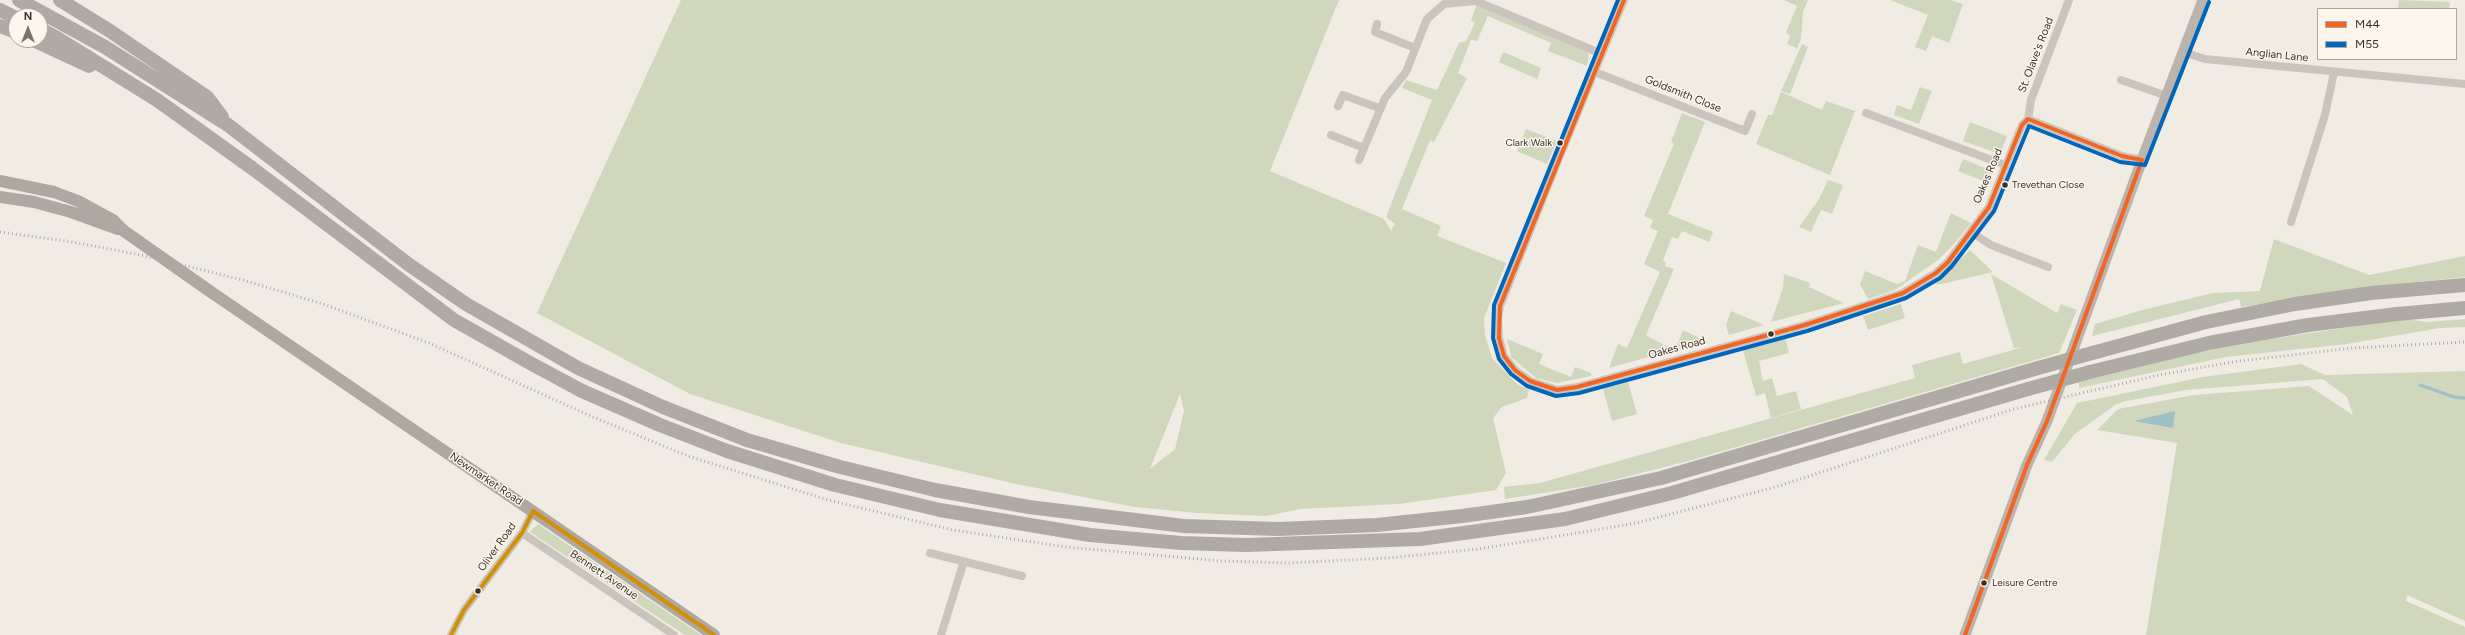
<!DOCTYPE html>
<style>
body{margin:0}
#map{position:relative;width:2465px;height:635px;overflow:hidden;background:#f0ece4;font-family:Figtree,sans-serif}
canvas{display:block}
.legend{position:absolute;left:2317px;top:8px;width:140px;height:52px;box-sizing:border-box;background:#fcf6ec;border:1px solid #afa79e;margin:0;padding:5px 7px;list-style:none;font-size:12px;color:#3c3129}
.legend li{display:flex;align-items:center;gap:8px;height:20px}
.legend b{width:20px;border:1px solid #afa79e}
.north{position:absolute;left:8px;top:8px;width:40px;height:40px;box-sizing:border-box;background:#fcf6ec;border:1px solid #afa79e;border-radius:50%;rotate:0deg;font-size:11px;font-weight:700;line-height:16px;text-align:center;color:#3c3129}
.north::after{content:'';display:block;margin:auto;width:14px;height:18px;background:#7b726a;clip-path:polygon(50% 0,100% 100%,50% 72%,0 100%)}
</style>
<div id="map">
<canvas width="2465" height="635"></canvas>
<ul class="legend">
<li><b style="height:5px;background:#f26522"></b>M44</li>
<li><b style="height:5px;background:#0065bd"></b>M55</li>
</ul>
<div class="north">N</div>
</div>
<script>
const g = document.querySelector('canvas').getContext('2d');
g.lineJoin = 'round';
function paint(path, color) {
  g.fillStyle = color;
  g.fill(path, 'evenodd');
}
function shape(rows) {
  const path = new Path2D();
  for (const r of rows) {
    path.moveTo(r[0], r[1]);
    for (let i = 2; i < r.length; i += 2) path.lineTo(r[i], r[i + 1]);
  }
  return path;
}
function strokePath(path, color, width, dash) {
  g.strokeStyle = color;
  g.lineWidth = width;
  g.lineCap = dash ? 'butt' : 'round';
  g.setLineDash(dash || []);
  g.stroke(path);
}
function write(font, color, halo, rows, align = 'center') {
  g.font = font + ' Figtree,sans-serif';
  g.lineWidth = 3;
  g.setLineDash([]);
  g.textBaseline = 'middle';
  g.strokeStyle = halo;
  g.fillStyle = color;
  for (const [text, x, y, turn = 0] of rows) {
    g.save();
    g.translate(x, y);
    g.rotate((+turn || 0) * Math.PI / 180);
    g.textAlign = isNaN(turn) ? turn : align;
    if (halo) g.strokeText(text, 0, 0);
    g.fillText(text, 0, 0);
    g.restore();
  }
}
paint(shape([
 [681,0,1339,0,1270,171,1384,219,1391,231,1395,224,1386,217,1432,100,1402,88,1406,80,1437,90,1459,43,1466,41,1475,23,1471,20,1477,4,1584,48,1589,54,1587,66,1548,51,1551,43,1488,16,1477,41,1471,40,1458,73,1467,78,1434,142,1430,140,1402,209,1441,226,1437,236,1506,263,1484,318,1485,335,1492,358,1517,384,1529,390,1527,398,1502,407,1493,418,1506,473,1496,490,1399,504,1300,509,1266,516,1197,513,1135,507,1016,484,841,443,690,394,537,313],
 [1180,394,1184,411,1175,449,1150,469],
 [1784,0,1808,0,1803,12,1801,39,1797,48,1787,44,1790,36,1786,32,1797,6],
 [1890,0,1951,0,1963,4,1949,43,1932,36,1926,51,1915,47,1928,15],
 [2399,0,2450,2,2449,9,2398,9],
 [1802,44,1808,47,1790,94,1781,91],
 [1503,52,1541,68,1537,79,1499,62],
 [1920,87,1932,91,1919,124,1894,115,1897,105,1911,110],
 [1781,92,1822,110,1826,101,1855,111,1830,175,1756,144,1768,115,1772,115],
 [1682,113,1705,122,1668,214,1713,232,1709,242,1682,231,1678,239,1672,237,1663,260,1666,263,1665,266,1674,269,1646,335,1673,350,1609,368,1618,344,1627,348,1660,272,1644,264,1658,231,1650,228,1653,220,1644,216,1674,144,1671,142],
 [1970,122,2007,136,2000,154,1963,141],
 [1526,129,1557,141,1547,164,1517,151],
 [1963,159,1993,171,1988,183,1958,171],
 [1828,180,1843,185,1832,214,1821,210,1811,232,1799,227,1819,199],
 [1951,213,1971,223,1953,245,1938,260,1895,290,1868,299,1860,284,1865,271,1897,284,1905,281,1918,245,1936,252],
 [2274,239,2369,275,2465,256,2465,277,2370,287,2241,307,2239,299,2092,336,2095,324,2146,309,2213,293,2260,291],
 [1970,250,1993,272,1937,285,1936,283],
 [1784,274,1810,283,1809,287,1844,303,1771,322,1783,288],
 [1991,274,2057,313,2061,304,2077,310,2059,353,1692,460,1594,485,1505,499,1504,487,1540,483,1915,378,1912,365,1960,352,1963,364,2023,347,2014,348],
 [1901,304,1905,318,1868,330,1863,316],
 [1731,311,1764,325,1729,335,1726,325],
 [2403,319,2428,322,2465,319,2465,327,2440,328,2347,344,2226,357,2079,388,2079,382,2196,353,2271,339],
 [1683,330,1708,342,1675,350],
 [1785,337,1789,353,1759,361,1763,381,1772,378,1777,396,1796,391,1801,409,1771,418,1765,393,1756,396,1743,350],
 [1507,339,1543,354,1539,364,1571,377,1575,367,1591,373,1591,376,1557,383,1536,378,1511,357],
 [2301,364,2325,375,2465,371,2465,621,2407,595,2406,601,2465,627,2465,635,2146,635,2177,443,2097,430,2118,409,2194,395,2309,386,2353,415,2347,397,2323,379,2186,390,2126,401,2115,405,2075,434,2052,462,2044,460,2077,403,2203,377],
 [1628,382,1637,414,1612,421,1603,389],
 [538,524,701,635,685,635,530,532]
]), '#d0d7bd');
paint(shape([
 [2175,411,2173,428,2134,421]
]), '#9dc1c4');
strokePath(shape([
 [2420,385,2454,397,2465,398]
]), '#9dc1c4', 3);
strokePath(shape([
 [1624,0,1559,158,1500,306,1498,319,1499,338,1504,356,1515,370,1530,381,1557,390,1577,387,1805,325,1903,293,1936,273,1948,262,1989,207,2022,125,2028,119,2122,156,2142,160],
 [1377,24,1375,32,1415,48],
 [2183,52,2205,59,2465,84],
 [1595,72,1745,131,1752,114],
 [2121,80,2167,96],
 [1338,106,1343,95,1379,108],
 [1866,113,2005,165],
 [2028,119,2031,100,2069,0],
 [1331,135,1364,148],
 [1359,160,1385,98,1406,72,1427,19,1444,4,1476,1,1602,54],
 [2291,222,2325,115,2334,72],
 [1971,232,1991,245,2048,267],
 [522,533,674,635],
 [930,553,1022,576],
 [451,635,464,610,522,533,533,511],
 [941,635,964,561]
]), '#cac4bc', 8);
strokePath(shape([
 [1965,635,2027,465,2047,421,2142,160,2203,0]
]), '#bab4ad', 11);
strokePath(shape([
 [0,181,54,192,78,201,113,220,124,231],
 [0,197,34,202,71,212,118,229],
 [211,292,714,635]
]), '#afa8a1', 12);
strokePath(shape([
 [19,0,105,47,228,125,408,264,466,304,578,368,663,407,747,440,840,467,935,490,1029,507,1184,526,1278,529,1377,525,1462,516,1527,507,1661,478,2038,368],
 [60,0,110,31,207,97,222,117],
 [0,10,16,18],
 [0,26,16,32],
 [40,29,57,38,157,100,252,168,454,320,530,363,582,391,660,425,727,451,835,485,940,510,1090,535,1181,543,1246,545,1420,539,1565,519,1672,493,2028,389],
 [33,40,89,66],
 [2096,352,2206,322,2295,304,2371,293,2465,285],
 [2090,372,2209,343,2308,325,2397,314,2465,308]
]), '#afaaa3', 14);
strokePath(shape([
 [0,232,73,242,141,255,243,280,323,304,429,343,593,417,688,456,828,500,953,530,1066,547,1221,561,1288,563,1388,558,1478,549,1559,536,1636,523,1779,486,2014,409,2159,375,2239,361,2353,348,2465,342]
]), '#b1aca7', 3, [1, 3]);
strokePath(shape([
 [124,231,211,292]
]), '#afa8a1', 12);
strokePath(shape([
 [2038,368,2096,352],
 [2028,389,2090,372]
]), '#afaaa3', 14);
strokePath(shape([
 [1624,0,1500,306,1499,338,1504,356,1515,370,1530,381,1557,390,1577,387,1805,325,1903,293,1936,273,1948,262,1989,207,2022,125,2028,119,2122,156,2142,160,2047,421,2027,465,1965,635]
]), '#f26522', 4);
strokePath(shape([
 [1618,0,1494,305,1493,338,1499,359,1511,374,1527,386,1556,396,1579,393,1807,331,1906,298,1940,278,1952,266,1994,211,2029,126,2120,162,2145,165,2209,2]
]), '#0065bd', 4);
strokePath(shape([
 [451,635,464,610,522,533,533,511,714,635]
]), '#d28f08', 4);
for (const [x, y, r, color] of [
 [1560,143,3.5,"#3c3129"],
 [2005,185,3.5,"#3c3129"],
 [1771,334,3.5,"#3c3129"],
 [1984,583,3.5,"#3c3129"],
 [478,591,3.5,"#3c3129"]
]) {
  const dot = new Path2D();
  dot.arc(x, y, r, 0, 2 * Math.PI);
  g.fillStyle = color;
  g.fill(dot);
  strokePath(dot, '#fcf6ec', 1.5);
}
write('10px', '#3c3129', '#fcf6ec', [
 ["Clark Walk",1552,143,"right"],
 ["Trevethan Close",2012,185],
 ["Leisure Centre",1992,583]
], 'left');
write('11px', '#3c3129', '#fcf6ec', [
 ["St. Olave's Road",2036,55,-69],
 ["Anglian Lane",2277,55,6],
 ["Goldsmith Close",1683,94,22],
 ["Oakes Road",1988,176,-67],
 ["Oakes Road",1677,348,-15],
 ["Newmarket Road",486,479,34],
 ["Oliver Road",497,547,-54],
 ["Bennett Avenue",604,575,34]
]);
</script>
